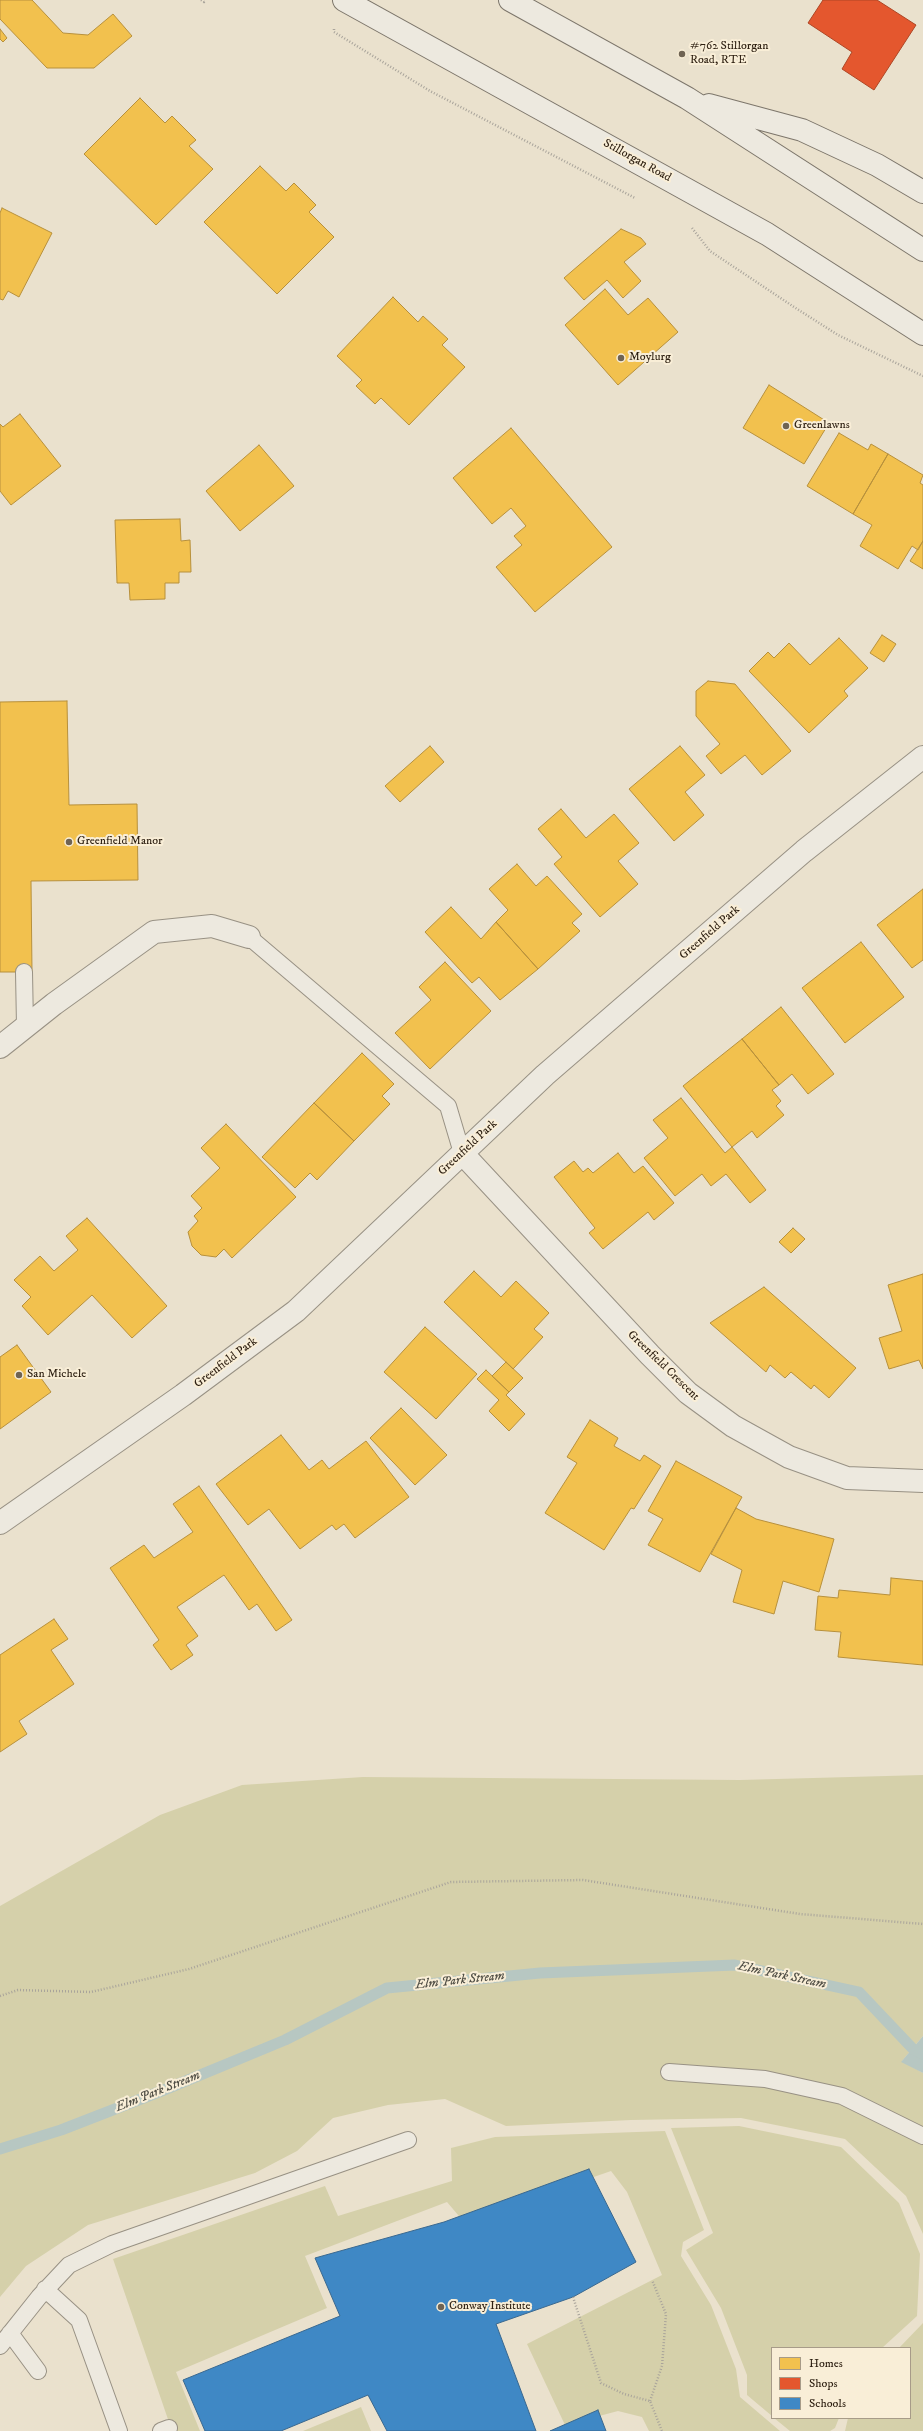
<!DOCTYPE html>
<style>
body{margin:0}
#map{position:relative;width:923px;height:2431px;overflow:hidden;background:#eae1cd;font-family:"IM FELL DW Pica",serif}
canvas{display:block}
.legend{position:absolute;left:771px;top:2347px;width:140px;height:72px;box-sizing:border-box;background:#f9eed7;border:1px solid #a79b88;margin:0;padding:5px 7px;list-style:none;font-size:12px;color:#2d1f11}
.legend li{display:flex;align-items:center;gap:8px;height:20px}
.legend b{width:20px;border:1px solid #a79b88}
</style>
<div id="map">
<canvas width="923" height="2431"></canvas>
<ul class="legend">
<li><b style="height:11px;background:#f2c14e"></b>Homes</li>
<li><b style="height:11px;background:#e4572e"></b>Shops</li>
<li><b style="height:11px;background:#3f88c5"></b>Schools</li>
</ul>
</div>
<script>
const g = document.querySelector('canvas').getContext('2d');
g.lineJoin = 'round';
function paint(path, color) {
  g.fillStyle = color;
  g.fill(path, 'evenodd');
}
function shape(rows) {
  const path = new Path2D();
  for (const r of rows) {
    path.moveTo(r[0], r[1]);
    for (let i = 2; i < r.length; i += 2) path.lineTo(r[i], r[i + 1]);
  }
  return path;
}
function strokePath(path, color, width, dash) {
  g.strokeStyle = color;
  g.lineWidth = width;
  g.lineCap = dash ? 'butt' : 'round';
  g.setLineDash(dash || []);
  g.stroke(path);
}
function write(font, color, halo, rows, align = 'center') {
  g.font = font + ' "IM FELL DW Pica",serif';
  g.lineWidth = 4;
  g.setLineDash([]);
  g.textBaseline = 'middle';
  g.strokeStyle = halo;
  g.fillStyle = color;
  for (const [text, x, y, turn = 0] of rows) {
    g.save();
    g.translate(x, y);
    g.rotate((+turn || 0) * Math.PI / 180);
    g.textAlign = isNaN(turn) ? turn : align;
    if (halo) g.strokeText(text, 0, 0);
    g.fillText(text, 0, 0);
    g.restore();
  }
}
paint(shape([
 [923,1775,923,2036,902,2061,923,2073,923,2234,906,2196,845,2139,741,2118,631,2120,506,2126,445,2099,388,2105,333,2118,297,2151,255,2173,88,2225,26,2266,0,2297,0,1906,160,1815,242,1785,363,1777,740,1780],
 [739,2126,841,2147,899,2203,920,2254,917,2316,882,2348,772,2348,772,2416,747,2395,747,2375,721,2308,686,2250,713,2233,671,2128],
 [665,2131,704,2230,683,2242,681,2256,711,2305,736,2369,740,2397,780,2431,649,2431,642,2417,618,2411,565,2425,527,2344,662,2275,627,2192,611,2171,464,2222,447,2202,305,2256,327,2308,176,2372,200,2431,172,2431,113,2259,325,2186,338,2216,452,2181,451,2148,495,2137],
 [923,2323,923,2431,845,2431,848,2418,910,2418,910,2348,899,2348],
 [361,2407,371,2431,303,2431],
 [774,2418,839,2418,835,2428,830,2431,790,2431]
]), '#d5d0aa');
paint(shape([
 [923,2036,923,2073,901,2062]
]), '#b7c7c2');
const homes = shape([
 [0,0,32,0,63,33,88,35,113,14,132,36,94,68,47,68,0,19,0,0],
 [0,29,7,38,3,42,0,39,0,29],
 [140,98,165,123,172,116,196,140,189,146,213,169,156,225,84,154,140,98],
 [260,166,286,191,294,183,316,205,309,212,334,237,277,294,204,222,260,166],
 [2,208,52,233,19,297,8,291,3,300,0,299,0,213,2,208],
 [621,229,641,238,646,244,624,262,641,281,623,298,607,280,584,300,564,278,621,229],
 [605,289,628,315,648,298,678,332,618,385,565,325,605,289],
 [393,297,418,322,423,316,448,339,442,345,465,367,409,425,381,398,375,404,356,386,362,380,337,356,393,297],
 [769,385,829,423,804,464,743,428,769,385],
 [20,414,61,466,11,505,0,491,0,424,3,427,20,414],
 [511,428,612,547,535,612,496,567,522,545,514,536,526,526,511,508,492,524,453,478,511,428],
 [839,433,868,450,871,444,888,454,853,514,807,486,839,433],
 [259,445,294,486,240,531,206,491,259,445],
 [888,454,923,475,920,483,923,485,923,541,918,550,912,546,898,569,860,546,872,525,853,514,888,454],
 [180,519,181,541,190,540,191,572,179,572,179,583,165,583,165,599,130,600,129,583,117,583,115,520,180,519],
 [923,541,923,569,910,561,923,541],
 [882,635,896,644,884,662,870,653,882,635],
 [839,638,868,668,844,691,848,696,809,733,749,671,768,652,774,658,789,643,810,665,839,638],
 [708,681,735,684,791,751,762,775,745,755,721,774,706,756,720,744,696,716,696,691,708,681],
 [67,701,69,805,137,804,138,880,31,881,32,972,0,972,0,702,67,701],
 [430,746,444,762,400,802,385,786,430,746],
 [680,746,705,775,685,792,704,815,674,841,629,789,680,746],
 [561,809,586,838,614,814,639,843,618,861,638,884,600,917,554,864,562,857,538,829,561,809],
 [517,864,536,886,547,876,582,914,572,923,580,931,538,969,496,922,508,910,489,889,517,864],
 [923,889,923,960,912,968,877,925,923,889],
 [451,907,481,939,496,922,538,969,500,1000,479,977,472,983,425,932,451,907],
 [861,942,904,997,845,1043,802,988,861,942],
 [445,962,491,1011,430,1069,395,1033,431,1000,419,987,445,962],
 [781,1007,834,1074,808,1094,792,1074,779,1085,742,1039,781,1007],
 [742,1039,779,1085,772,1090,781,1101,776,1106,784,1115,757,1138,752,1131,732,1147,683,1086,742,1039],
 [362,1053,394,1084,382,1096,390,1104,354,1141,314,1103,362,1053],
 [681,1098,725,1153,732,1147,766,1190,750,1203,726,1174,711,1186,702,1174,675,1196,644,1158,668,1138,653,1120,681,1098],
 [314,1103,354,1141,317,1180,310,1173,295,1188,262,1157,314,1103],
 [226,1124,296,1197,232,1258,224,1249,216,1257,201,1255,192,1246,188,1232,198,1221,194,1216,202,1208,191,1196,220,1168,201,1148,226,1124],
 [618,1153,634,1173,643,1166,674,1203,654,1220,648,1212,603,1249,589,1233,595,1228,554,1177,574,1161,583,1172,588,1168,593,1173,618,1153],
 [87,1218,167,1306,132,1338,92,1295,48,1335,22,1306,31,1297,14,1280,40,1256,54,1271,78,1250,66,1236,87,1218],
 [793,1228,805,1239,791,1253,779,1242,793,1228],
 [474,1271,501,1297,516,1281,549,1313,534,1329,543,1337,513,1369,444,1302,474,1271],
 [923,1274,923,1369,919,1360,889,1369,879,1338,902,1331,888,1285,923,1274],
 [764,1287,856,1368,829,1398,814,1385,811,1389,791,1372,785,1378,770,1365,766,1372,710,1323,764,1287],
 [425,1327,477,1374,436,1419,384,1372,425,1327],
 [17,1345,51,1392,0,1429,0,1357,17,1345],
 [506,1362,523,1378,509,1392,492,1376,506,1362],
 [486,1370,509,1392,506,1395,525,1414,509,1431,489,1411,499,1400,477,1379,486,1370],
 [401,1408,447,1455,415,1485,370,1438,401,1408],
 [590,1420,618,1438,614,1446,640,1461,644,1455,661,1466,634,1509,631,1508,604,1550,545,1513,577,1463,567,1457,590,1420],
 [281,1435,309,1470,322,1460,329,1469,366,1441,409,1497,355,1538,344,1524,336,1530,332,1525,300,1549,269,1509,248,1525,216,1484,281,1435],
 [676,1461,742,1497,700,1572,648,1545,663,1519,648,1511,676,1461],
 [199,1486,292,1620,276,1631,257,1604,249,1610,224,1575,177,1607,198,1636,186,1645,193,1655,171,1670,153,1645,159,1640,110,1568,144,1545,154,1558,193,1532,173,1504,199,1486],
 [736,1508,756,1519,834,1539,819,1592,783,1581,774,1614,733,1602,742,1570,711,1554,736,1508],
 [891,1578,923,1581,923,1665,838,1657,841,1632,815,1630,818,1596,838,1598,839,1590,890,1595,891,1578],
 [54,1619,68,1639,51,1650,74,1684,19,1721,27,1734,0,1752,0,1655,54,1619]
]);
paint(homes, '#f2c14e');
strokePath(homes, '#b7903c', 1);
const shops = shape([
 [823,0,877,0,916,25,874,90,842,69,852,52,808,23,823,0]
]);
paint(shops, '#e4572e');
strokePath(shops, '#ad4625', 1);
const schools = shape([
 [589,2169,636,2262,573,2297,496,2324,536,2431,387,2431,368,2395,281,2431,205,2431,183,2380,340,2316,315,2258,444,2222,589,2169],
 [598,2410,606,2431,550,2431,598,2410]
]);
paint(schools, '#3f88c5');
strokePath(schools, '#3a688f', 1);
strokePath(shape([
 [0,2149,61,2130,164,2090,285,2040,387,1988,540,1973,735,1965,859,1992,914,2050,923,2054]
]), '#b7c7c2', 11);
const lane = shape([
 [249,937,448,1106,462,1153],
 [24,972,25,1026],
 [669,2072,765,2079,842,2096,923,2136],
 [45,2289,79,2320,119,2431],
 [10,2333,38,2371],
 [0,2346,39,2297,69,2265,112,2244,408,2140],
 [161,2431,169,2428]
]);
const street = shape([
 [0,1047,54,1004,154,932,212,926,249,937],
 [462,1153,650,1355,688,1393,733,1426,789,1457,847,1478,923,1481],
 [0,1523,183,1395,296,1311,545,1075,804,851,923,757]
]);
const secondary = shape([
 [344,0,767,234,923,334],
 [510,0,687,98,923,250],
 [709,105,802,130,877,165,923,192]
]);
strokePath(lane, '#989184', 18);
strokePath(street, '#989184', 24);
strokePath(secondary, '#7d766b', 24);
strokePath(shape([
 [201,0,204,2,205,0],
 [334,29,334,32,430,91,635,198],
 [692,228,710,251,794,307,838,335,923,376],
 [0,1996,18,1990,91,1992,189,1969,451,1882,583,1880,800,1914,923,1924],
 [573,2297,601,2383,624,2394,650,2401,662,2431],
 [650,2401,662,2366,666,2314,652,2280]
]), '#a9a49b', 2.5, [1, 2]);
strokePath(lane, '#ede9df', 16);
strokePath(street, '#ede9df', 22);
strokePath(secondary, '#ede9df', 22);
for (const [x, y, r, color] of [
 [682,54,4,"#6f6353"],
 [621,358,4,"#6f6353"],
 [786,426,4,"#6f6353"],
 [69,842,4,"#6f6353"],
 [19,1375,4,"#6f6353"],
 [441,2307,4,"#6f6353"]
]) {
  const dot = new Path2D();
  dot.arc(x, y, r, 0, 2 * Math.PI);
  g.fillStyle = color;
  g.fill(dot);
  strokePath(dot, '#f9eed7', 1.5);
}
write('12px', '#2d1f11', '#f9eed7', [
 ["#762 Stillorgan",690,47],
 ["Road, RTE",690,61],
 ["Moylurg",629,358],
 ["Greenlawns",794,426],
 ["Greenfield Manor",77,842],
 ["San Michele",27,1375],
 ["Conway Institute",449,2307]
], 'left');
write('12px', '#2d1f11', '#f9eed7', [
 ["Stillorgan Road",637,161,29],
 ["Greenfield Park",710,933,-41],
 ["Greenfield Park",468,1148,-43],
 ["Greenfield Park",226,1363,-37],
 ["Greenfield Crescent",663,1366,44]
]);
write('italic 13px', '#504e45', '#f9eed7', [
 ["Elm Park Stream",782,1976,12],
 ["Elm Park Stream",460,1981,-6],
 ["Elm Park Stream",158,2092,-22]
]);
</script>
